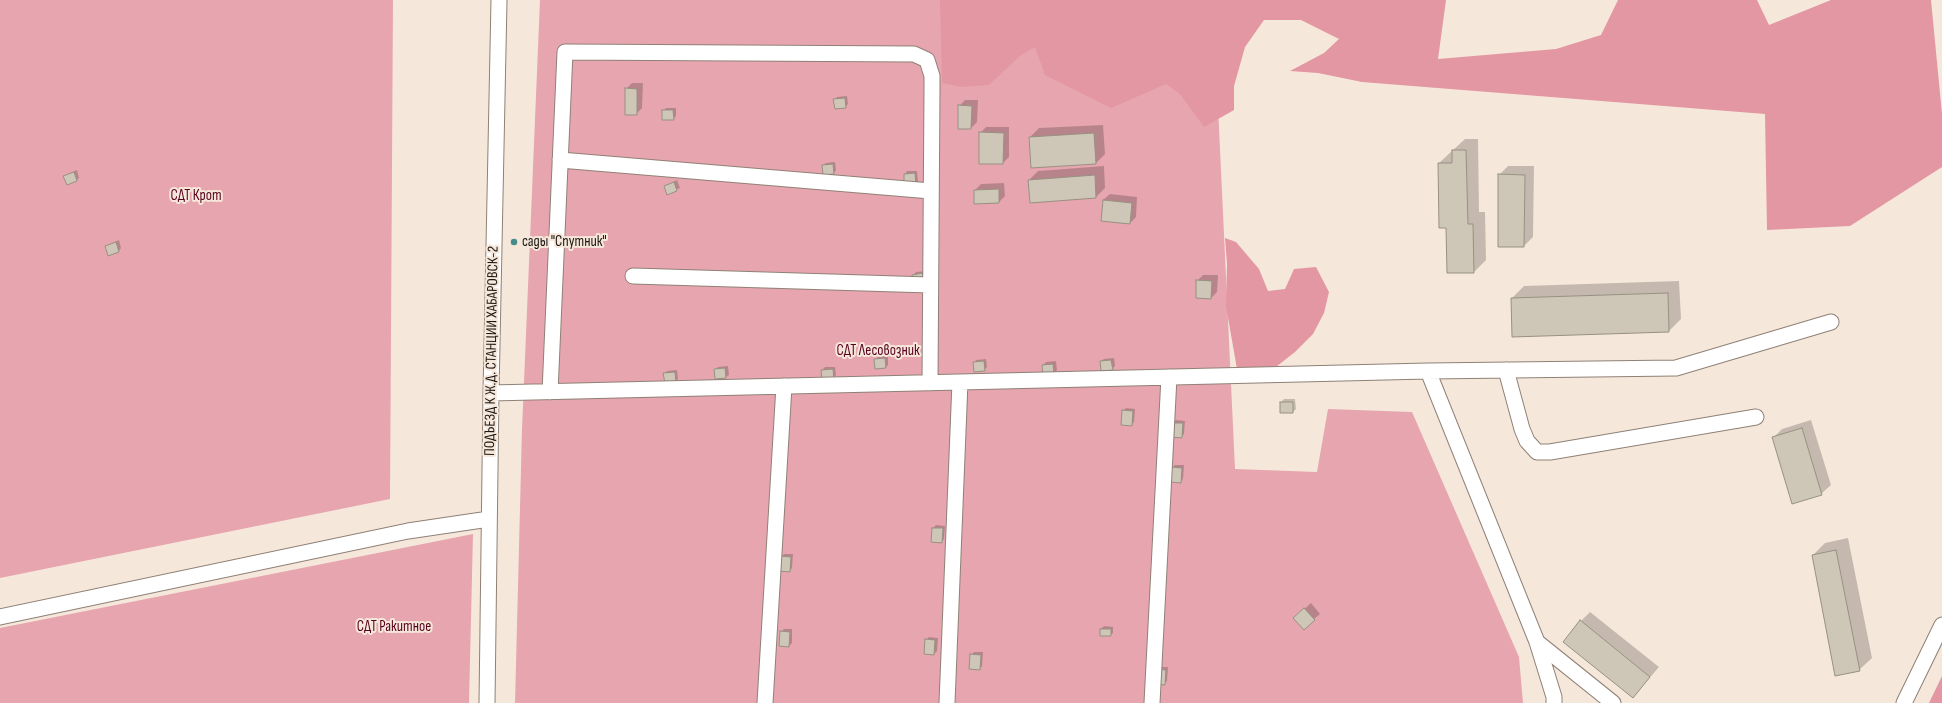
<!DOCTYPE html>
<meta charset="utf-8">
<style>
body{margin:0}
canvas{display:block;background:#f6e7db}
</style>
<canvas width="1942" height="703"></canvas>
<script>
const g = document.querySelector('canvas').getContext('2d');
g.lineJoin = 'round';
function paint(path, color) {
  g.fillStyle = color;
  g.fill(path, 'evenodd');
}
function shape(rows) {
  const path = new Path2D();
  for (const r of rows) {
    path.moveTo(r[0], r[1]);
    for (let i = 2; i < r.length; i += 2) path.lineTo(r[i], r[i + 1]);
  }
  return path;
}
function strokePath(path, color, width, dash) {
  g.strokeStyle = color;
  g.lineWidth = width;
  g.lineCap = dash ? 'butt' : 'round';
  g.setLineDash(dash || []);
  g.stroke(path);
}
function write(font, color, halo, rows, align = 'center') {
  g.font = font + ' "Sofia Sans Condensed",sans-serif';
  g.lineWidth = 4;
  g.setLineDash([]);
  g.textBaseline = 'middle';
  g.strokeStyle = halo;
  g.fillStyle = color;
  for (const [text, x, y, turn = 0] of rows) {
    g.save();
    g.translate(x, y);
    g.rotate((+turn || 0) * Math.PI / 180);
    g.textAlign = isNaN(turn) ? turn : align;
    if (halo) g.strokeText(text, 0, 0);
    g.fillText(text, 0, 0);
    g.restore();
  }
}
paint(shape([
 [0,0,393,0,390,499,0,578],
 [540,0,1213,0,1235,469,1317,472,1328,409,1412,412,1519,657,1523,703,515,703,522,429],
 [473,534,469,703,0,703,0,628]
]), '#e7a6af');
paint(shape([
 [940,0,1446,0,1438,59,1556,49,1601,35,1618,0,1757,0,1769,25,1831,0,1931,0,1942,114,1942,167,1850,226,1767,230,1765,114,1362,82,1318,73,1290,71,1324,53,1339,39,1301,20,1264,20,1245,47,1234,86,1234,110,1204,127,1180,94,1166,84,1111,108,1045,75,1035,47,1021,55,989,85,961,87,942,83],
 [1225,238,1236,242,1259,269,1268,291,1285,289,1294,269,1316,267,1329,292,1324,313,1313,334,1295,352,1272,370,1237,369,1226,306,1227,264],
 [1942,676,1942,703,1929,703]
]), '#e397a2');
paint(shape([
 [632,83,643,83,642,108,636,114,626,89],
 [847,96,848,104,845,107,835,99,837,97],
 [965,100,978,100,977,122,971,128,959,106],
 [666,108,676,108,676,116,673,119,663,111],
 [1103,125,1105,154,1096,163,1030,137,1039,128],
 [986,127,1009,127,1009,157,1003,163,980,133],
 [1465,139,1478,139,1479,212,1485,212,1486,260,1474,272,1447,227,1439,163],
 [835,162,836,170,834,173,823,165,826,163],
 [1104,166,1105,188,1096,197,1031,202,1029,180,1038,171],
 [1508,166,1534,166,1533,237,1524,246,1499,175],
 [77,170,79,178,77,180,64,176],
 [907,171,917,171,918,182,915,184,905,174],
 [677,180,680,188,667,194,665,186],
 [1004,183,1005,196,999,202,975,190,981,184],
 [1110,194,1137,197,1136,217,1130,223,1103,200],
 [119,240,121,248,119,251,106,246],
 [926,271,927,280,913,275,916,272],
 [1203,275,1218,275,1217,292,1211,298,1197,281],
 [1679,281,1681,319,1669,331,1513,336,1512,298,1524,286],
 [888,356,888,365,886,367,875,360,878,357],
 [1114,358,1115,366,1112,369,1101,361,1104,359],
 [986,359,987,367,984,370,974,363,976,360],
 [1056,361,1057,370,1054,373,1043,365,1046,362],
 [728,366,729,375,726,377,716,378,715,370,718,367],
 [825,367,835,367,836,375,833,378,822,370],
 [677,370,678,379,675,381,664,374,667,371],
 [1284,399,1295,399,1296,409,1293,412,1281,412,1281,402],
 [1126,408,1135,409,1134,422,1131,425,1123,411],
 [1176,420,1185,421,1184,434,1181,437,1173,423],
 [1811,420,1831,485,1821,494,1773,438,1782,429],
 [1175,465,1184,465,1183,479,1180,482,1172,468],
 [936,525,945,526,944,539,941,542,932,542,933,528],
 [1848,538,1872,658,1859,670,1813,555,1825,543],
 [784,554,793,554,792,568,790,571,781,557],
 [1311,603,1320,614,1314,619,1301,612],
 [1590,612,1659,667,1633,697,1581,621],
 [1104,626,1113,627,1113,633,1110,635,1101,629],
 [784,629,792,629,792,643,789,646,781,632],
 [929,637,938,638,937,651,934,654,925,653,926,640],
 [974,652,983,652,982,666,980,669,971,655],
 [1159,667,1168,667,1167,681,1164,684]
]), '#0003');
const building = shape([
 [625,88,637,89,637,115,625,115,625,88],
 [845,98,846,108,835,109,833,99,845,98],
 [958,105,972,106,971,129,958,129,958,105],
 [662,110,673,110,674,120,662,120,662,110],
 [979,132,1004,133,1003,164,979,164,979,132],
 [1094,133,1096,164,1031,168,1029,137,1094,133],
 [1452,150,1466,150,1468,224,1473,224,1474,273,1447,273,1446,228,1439,228,1438,163,1452,163,1452,150],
 [833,164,834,174,823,175,822,165,833,164],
 [74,172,77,181,67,185,63,176,74,172],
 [915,173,916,185,904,186,904,174,915,173],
 [1498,174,1525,175,1524,247,1498,247,1498,174],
 [1095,175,1096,198,1030,203,1028,180,1095,175],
 [674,182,677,191,667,195,664,186,674,182],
 [999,189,999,203,974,204,974,190,999,189],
 [1103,200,1132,203,1130,224,1101,221,1103,200],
 [116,242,119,252,108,256,105,246,116,242],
 [923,273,924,283,913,284,912,275,923,273],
 [1196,280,1212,281,1211,299,1196,298,1196,280],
 [1668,293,1669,332,1512,337,1511,298,1668,293],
 [885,358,886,368,875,369,874,359,885,358],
 [1111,360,1113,370,1101,371,1100,361,1111,360],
 [984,361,985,371,974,372,973,362,984,361],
 [1053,364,1054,374,1043,375,1042,365,1053,364],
 [725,368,726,378,715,379,714,369,725,368],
 [833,369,834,379,822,380,821,370,833,369],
 [675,372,676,382,665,383,663,373,675,372],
 [1280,402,1293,402,1293,413,1280,413,1280,402],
 [1122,410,1133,411,1132,426,1121,425,1122,410],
 [1172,423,1183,423,1182,438,1171,437,1172,423],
 [1802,428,1822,495,1792,504,1772,437,1802,428],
 [1171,467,1182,468,1181,483,1170,482,1171,467],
 [932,528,943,528,942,543,931,542,932,528],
 [1836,550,1860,671,1835,676,1812,555,1836,550],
 [780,556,791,557,790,572,779,571,780,556],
 [1304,608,1315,620,1304,630,1293,618,1304,608],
 [1580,620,1650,677,1633,698,1563,642,1580,620],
 [1100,629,1111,629,1111,636,1100,636,1100,629],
 [780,631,790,632,789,647,779,646,780,631],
 [925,639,935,640,934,655,924,654,925,639],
 [970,654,981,655,980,670,969,669,970,654],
 [1155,669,1166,670,1165,685,1154,684,1155,669]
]);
paint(building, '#cec7b7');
strokePath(building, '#979181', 1);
const minor = shape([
 [560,160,931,191],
 [633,276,930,285],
 [1506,370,1522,429,1527,441,1537,452,1550,452,1756,417],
 [1428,371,1537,642,1613,703],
 [550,392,565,52,914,54,927,60,932,76,932,89,930,383],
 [491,393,1428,371,1676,368,1831,322],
 [0,617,408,531,489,519],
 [1537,642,1554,697,1554,703],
 [487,703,491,393,499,0],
 [765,703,784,386],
 [947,703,960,382],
 [1152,703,1169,377],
 [1904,703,1942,625]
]);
strokePath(minor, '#8f8176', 17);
strokePath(minor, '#fff', 15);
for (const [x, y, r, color] of [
 [514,242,4,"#448c89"]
]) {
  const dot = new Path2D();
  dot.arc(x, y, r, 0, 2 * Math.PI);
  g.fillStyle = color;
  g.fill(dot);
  strokePath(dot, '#f6e7db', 1.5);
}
write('15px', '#59001e', '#f6e7db', [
 ["СДТ Крот",196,196],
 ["СДТ Лесовозник",878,351],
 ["СДТ Ракитное",394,627]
]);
write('15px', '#1c1712', '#f6e7db', [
 ["сады \"Спутник\"",522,242]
], 'left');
write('15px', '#1c1712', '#f6e7db', [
 ["ПОДЪЕЗД К Ж.Д. СТАНЦИИ ХАБАРОВСК-2",492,351,-89]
]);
</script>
